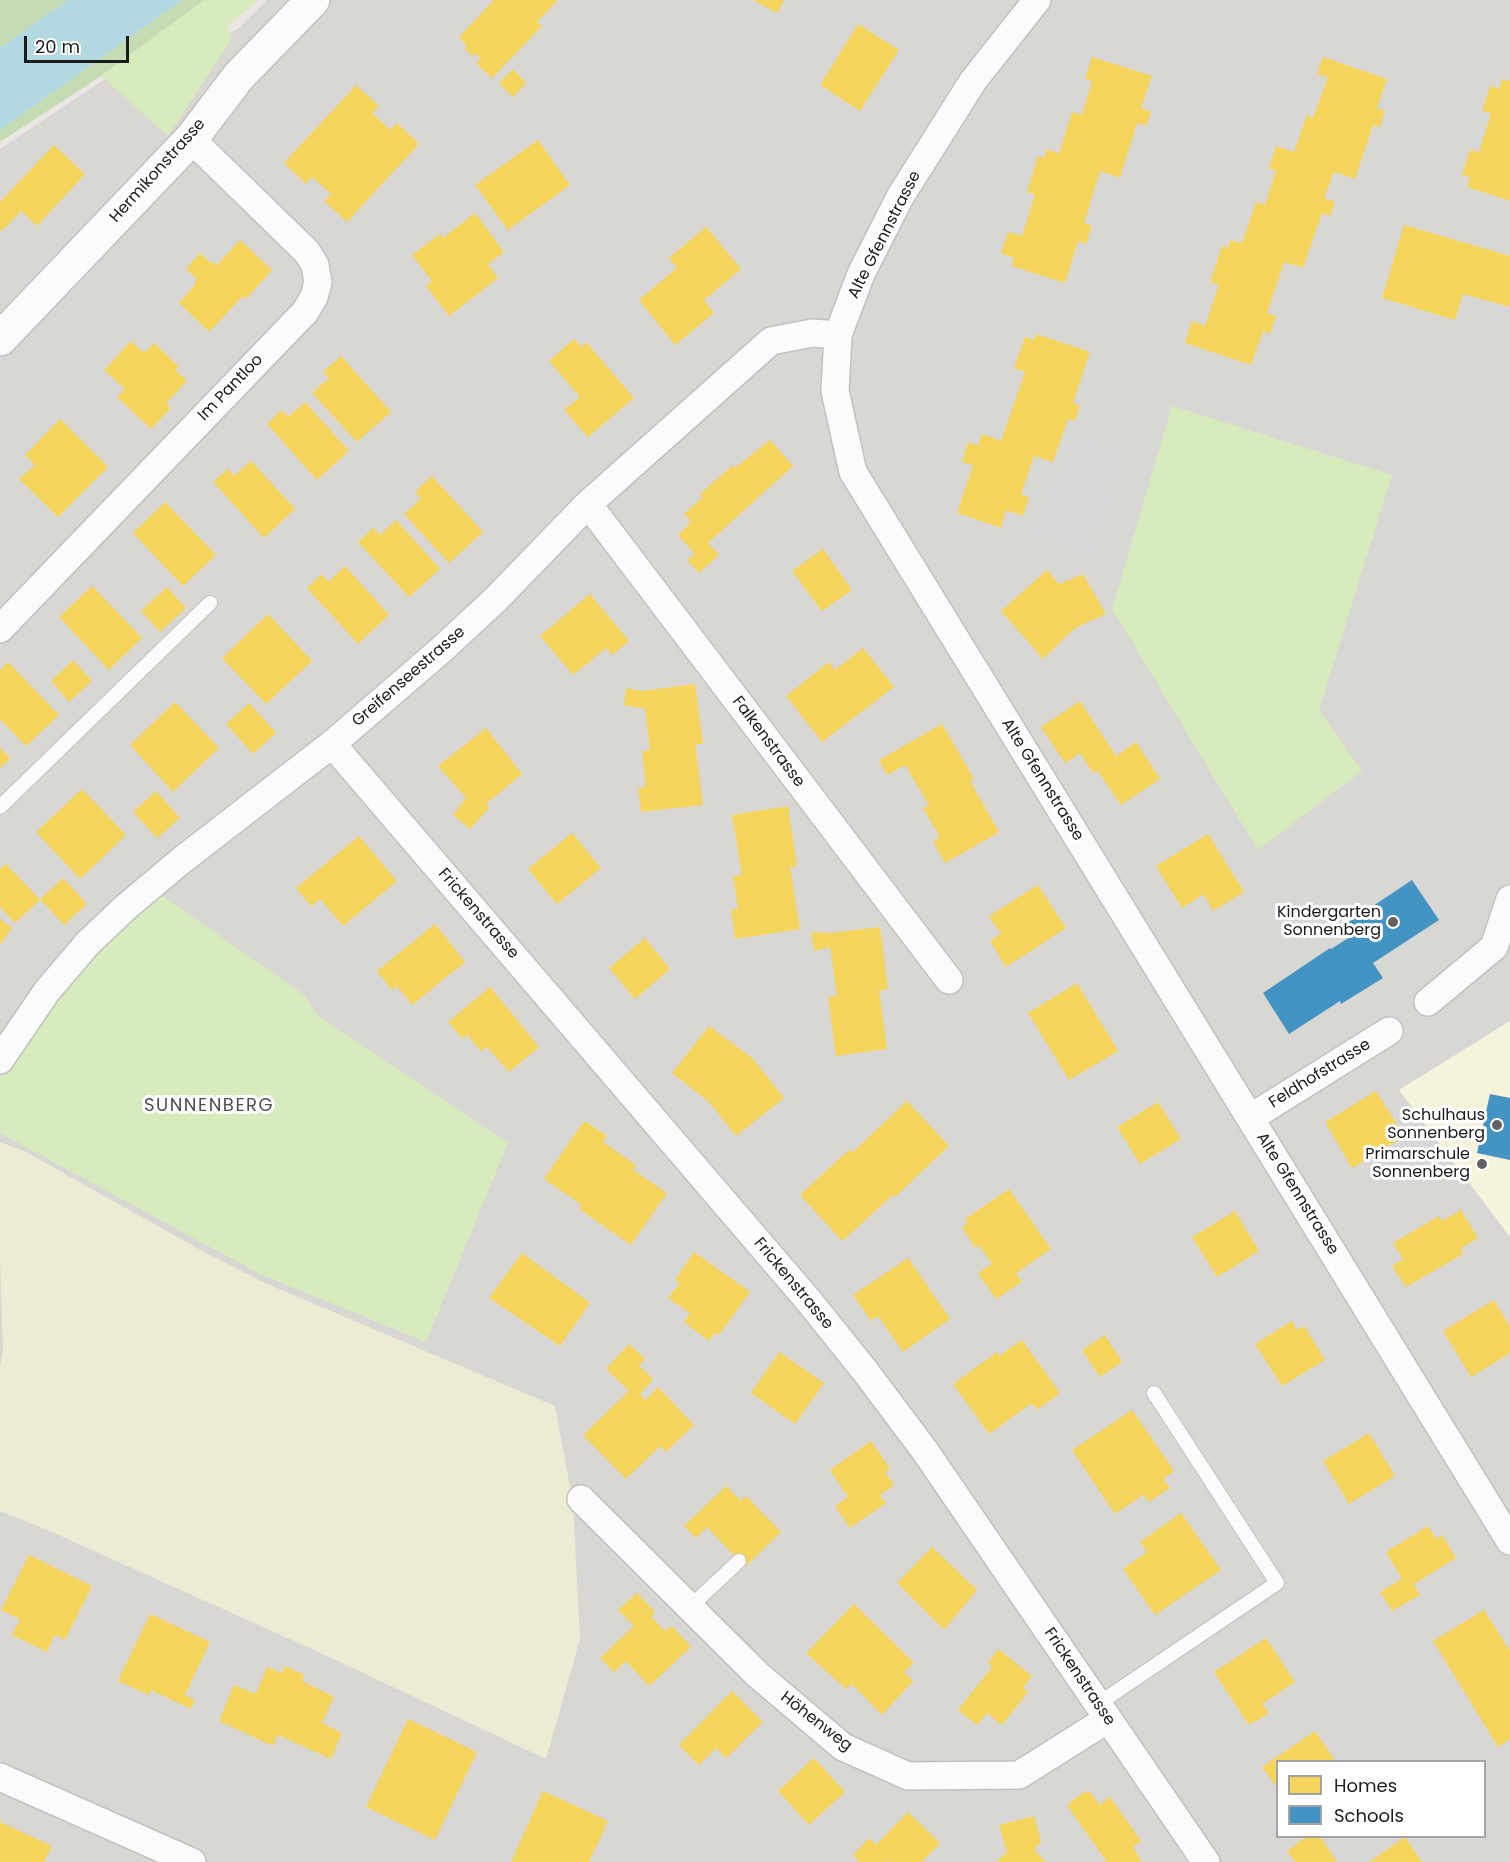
<!DOCTYPE html>
<meta charset="utf-8">
<style>
body{margin:0}
#map{position:relative;width:1510px;height:1862px;overflow:hidden;background:#eae7e2;font-family:Poppins,sans-serif}
canvas{display:block}
.legend{position:absolute;left:1276px;top:1760px;width:210px;height:78px;box-sizing:border-box;background:#fff;border:2px solid #a4a4a4;margin:0;padding:8px 10px;list-style:none;font-size:18px;color:#1b1b1b}
.legend li{display:flex;align-items:center;gap:12px;height:30px}
.legend b{width:30px;border:2px solid #a4a4a4}
.scale{position:absolute;left:24px;top:36px;width:105px;height:27px;box-sizing:border-box;border:3px solid #1b1b1b;border-top:0;padding-left:8px;font-size:18px;line-height:21px;white-space:nowrap;color:#1b1b1b;-webkit-text-stroke:4px #fff;paint-order:stroke}
</style>
<div id="map">
<canvas width="1510" height="1862"></canvas>
<ul class="legend">
<li><b style="height:16px;background:#f6d55c"></b>Homes</li>
<li><b style="height:16px;background:#4393c3"></b>Schools</li>
</ul>
<div class="scale">20 m</div>
</div>
<script>
const g = document.querySelector('canvas').getContext('2d');
g.lineJoin = 'round';
function paint(path, color) {
  g.fillStyle = color;
  g.fill(path, 'evenodd');
}
function shape(rows) {
  const path = new Path2D();
  for (const r of rows) {
    path.moveTo(r[0], r[1]);
    for (let i = 2; i < r.length; i += 2) path.lineTo(r[i], r[i + 1]);
  }
  return path;
}
function strokePath(path, color, width, dash) {
  g.strokeStyle = color;
  g.lineWidth = width;
  g.lineCap = dash ? 'butt' : 'round';
  g.setLineDash(dash || []);
  g.stroke(path);
}
function write(font, color, halo, rows, align = 'center') {
  g.font = font + ' Poppins,sans-serif';
  g.lineWidth = 6;
  g.setLineDash([]);
  g.textBaseline = 'middle';
  g.strokeStyle = halo;
  g.fillStyle = color;
  for (const [text, x, y, turn = 0] of rows) {
    g.save();
    g.translate(x, y);
    g.rotate((+turn || 0) * Math.PI / 180);
    g.textAlign = isNaN(turn) ? turn : align;
    if (halo) g.strokeText(text, 0, 0);
    g.fillText(text, 0, 0);
    g.restore();
  }
}
paint(shape([
 [267,0,1510,0,1510,1862,0,1862,0,149,105,79,212,45,240,27],
 [1278,1762,1484,1762,1484,1836,1278,1836]
]), '#d9d7d4');
paint(shape([
 [1510,1021,1510,1237,1399,1090]
]), '#f6f3dc');
paint(shape([
 [0,1142,24,1151,206,1253,265,1283,555,1406,573,1503,580,1639,546,1759,325,1655,45,1529,0,1511,0,1368,3,1350,0,1258]
]), '#ecebd3');
paint(shape([
 [204,0,258,0,227,27,232,39,168,136,101,76],
 [1172,406,1392,475,1319,710,1362,771,1258,850,1112,609],
 [157,892,303,994,317,1015,508,1143,426,1342,260,1274,0,1133,0,1076,9,1061,70,973]
]), '#d8ebbd');
paint(shape([
 [0,0,68,0,0,48],
 [182,0,204,0,101,76,0,142,0,130]
]), '#c4dbb4');
paint(shape([
 [1072,434,1128,450,1091,560,1030,532]
]), '#d8d7d5');
paint(shape([
 [68,0,182,0,0,130,0,48]
]), '#b2d9e1');
paint(shape([
 [494,0,558,0,537,22,542,26,492,78,476,63,481,58,475,54,473,56,464,49,467,46,459,37],
 [753,0,784,0,777,13],
 [858,24,899,50,860,111,820,85],
 [1092,57,1152,76,1141,108,1151,112,1146,126,1137,123,1120,178,1100,171,1084,223,1092,226,1086,244,1078,241,1065,283,1012,266,1014,258,1001,253,1008,232,1022,236,1035,195,1027,192,1038,156,1044,158,1047,149,1059,154,1072,112,1082,115,1092,81,1085,79],
 [1323,57,1387,79,1377,108,1385,111,1383,117,1380,127,1373,125,1355,179,1334,172,1324,198,1335,202,1330,216,1322,213,1303,268,1284,262,1267,313,1276,316,1270,334,1263,331,1251,365,1185,343,1192,321,1205,326,1219,285,1210,282,1222,246,1228,248,1230,240,1242,243,1256,202,1265,205,1276,171,1269,168,1276,146,1294,152,1307,115,1313,118,1328,77,1317,74],
 [513,69,526,83,513,97,499,83],
 [1502,79,1510,81,1510,201,1467,187,1470,177,1462,175,1470,150,1479,152,1491,113,1482,111,1490,86,1499,89],
 [356,85,379,106,372,113,390,130,397,123,419,144,347,222,324,201,331,194,312,177,306,184,284,163],
 [538,140,570,185,508,230,475,185],
 [54,145,85,174,37,226,21,211,2,231,0,229,0,202],
 [475,213,504,252,488,264,498,278,449,316,426,286,432,281,412,255,440,234,443,238],
 [1404,225,1510,256,1510,307,1463,294,1455,320,1382,298],
 [706,227,741,269,704,300,714,313,675,345,639,300,677,268,669,258],
 [240,240,272,270,246,299,243,296,209,332,179,303,196,284,194,282,197,279,186,269,200,253,212,264,214,262,217,265],
 [1036,334,1090,352,1073,403,1080,406,1075,421,1068,419,1053,462,1034,456,1021,495,1029,497,1023,516,1006,510,1001,528,957,513,973,465,962,462,968,442,978,446,982,434,1001,441,1025,372,1014,368,1025,337,1034,340],
 [574,339,581,347,586,342,634,398,588,437,564,410,580,397,549,361],
 [131,341,144,353,154,343,179,367,175,370,187,381,166,403,171,408,151,429,117,397,125,389,104,370],
 [341,356,391,412,357,442,312,393,329,378,323,372],
 [305,402,349,451,317,480,267,424,282,410,288,417],
 [60,419,108,467,58,517,19,479,35,465,25,455],
 [770,440,793,466,708,543,719,555,699,573,687,560,695,554,678,535,691,522,684,514,703,497,700,494,733,465,735,468],
 [251,461,295,509,264,538,213,482,228,469,234,476],
 [432,476,483,532,449,563,404,514,421,499,415,492],
 [165,502,216,555,183,586,133,533],
 [396,520,440,569,409,597,358,542,373,528,380,535],
 [823,549,852,590,822,611,792,571],
 [345,566,389,615,358,644,307,588,322,574,328,582],
 [1047,570,1059,584,1083,574,1106,614,1075,628,1043,659,1001,611],
 [92,586,142,638,109,670,59,617],
 [167,587,186,608,160,632,141,611],
 [590,594,629,641,612,655,606,648,573,675,540,636],
 [268,614,312,661,266,704,222,658],
 [863,648,894,687,822,742,786,696,829,662,835,670],
 [73,660,92,681,69,702,51,681],
 [8,662,59,715,26,746,0,719,0,670],
 [695,684,703,744,695,744,703,805,641,812,638,788,646,787,642,751,650,750,645,709,624,705,626,688,642,691],
 [1080,701,1116,756,1136,742,1160,779,1121,805,1097,770,1093,773,1080,753,1065,763,1041,727],
 [175,702,219,748,173,792,130,745],
 [249,703,276,733,253,754,226,724],
 [942,724,974,779,970,781,999,832,945,863,933,841,940,837,923,808,929,805,905,765,887,775,879,760],
 [486,728,522,774,486,804,489,808,470,829,453,815,466,798,438,766],
 [0,748,10,758,0,768],
 [82,789,126,835,80,879,36,832],
 [156,791,180,818,157,838,133,812],
 [788,806,797,866,790,867,800,929,735,939,731,910,738,909,733,876,742,875,732,815],
 [572,833,601,868,557,904,528,869],
 [1208,834,1244,892,1213,911,1204,894,1182,908,1156,866],
 [359,836,397,881,343,926,320,899,311,906,296,888],
 [6,864,40,900,15,923,0,907,0,869],
 [63,878,87,904,64,925,40,899],
 [1038,885,1066,928,1006,967,990,941,1001,934,989,916],
 [0,919,12,928,0,945],
 [435,924,465,962,412,1005,397,986,392,990,377,971],
 [880,927,888,989,879,991,887,1049,836,1056,828,997,837,996,830,947,814,951,811,932,830,933],
 [645,938,670,969,635,999,609,968],
 [1077,983,1118,1051,1069,1080,1028,1013],
 [490,987,539,1047,509,1072,487,1047,481,1051,467,1035,463,1039,448,1022],
 [709,1026,752,1058,784,1098,736,1136,709,1102,672,1073],
 [1376,1091,1404,1136,1352,1168,1325,1122],
 [907,1101,949,1146,895,1197,893,1195,842,1241,800,1195,850,1149,852,1153],
 [1158,1102,1181,1139,1140,1164,1117,1127],
 [584,1121,607,1136,603,1142,636,1165,633,1170,667,1193,631,1245,579,1209,582,1205,544,1179],
 [1009,1189,1051,1249,1016,1273,1022,1282,996,1299,978,1273,992,1264,979,1245,975,1248,962,1227,968,1223,965,1219],
 [1461,1210,1478,1238,1461,1248,1463,1254,1406,1287,1392,1266,1403,1259,1393,1243,1439,1216,1442,1221],
 [1235,1211,1259,1251,1217,1277,1192,1237],
 [694,1252,750,1292,719,1335,715,1333,709,1341,684,1322,690,1313,668,1298,680,1283,675,1280],
 [522,1253,590,1303,560,1346,489,1298],
 [908,1258,950,1319,903,1352,878,1316,871,1321,853,1295],
 [1494,1300,1510,1327,1510,1353,1471,1377,1443,1331],
 [1292,1321,1297,1330,1304,1326,1325,1360,1282,1386,1255,1344],
 [1105,1335,1122,1362,1100,1377,1082,1350],
 [1022,1340,1060,1393,1037,1410,1032,1403,989,1434,953,1384,997,1352,999,1356],
 [629,1344,645,1359,639,1366,653,1379,640,1394,645,1400,658,1387,694,1425,666,1452,660,1446,626,1479,583,1435,629,1391,606,1369],
 [779,1352,824,1383,795,1424,751,1393],
 [1132,1410,1174,1471,1163,1479,1170,1488,1149,1502,1143,1495,1115,1514,1072,1450],
 [1369,1433,1395,1476,1349,1504,1323,1461],
 [871,1441,890,1469,885,1472,894,1485,880,1495,886,1503,850,1528,835,1506,848,1497,830,1470],
 [726,1486,741,1501,746,1496,781,1532,745,1567,707,1527,696,1538,684,1526],
 [1181,1513,1221,1570,1155,1615,1123,1569,1147,1552,1140,1542],
 [1428,1526,1436,1539,1442,1535,1456,1558,1414,1584,1420,1595,1392,1611,1380,1592,1402,1579,1386,1552],
 [932,1547,977,1590,944,1630,897,1583],
 [29,1555,92,1586,65,1640,55,1635,47,1652,12,1635,20,1619,1,1610],
 [637,1593,655,1612,651,1617,665,1631,672,1626,691,1647,649,1686,626,1661,614,1672,600,1658,634,1626,618,1610],
 [854,1604,914,1663,904,1672,913,1681,882,1715,852,1684,846,1689,806,1653],
 [1484,1610,1510,1651,1510,1739,1498,1747,1433,1641],
 [150,1614,210,1642,185,1695,195,1700,191,1709,151,1690,149,1695,118,1681],
 [1266,1638,1295,1682,1262,1704,1269,1713,1249,1725,1214,1672],
 [998,1649,1032,1676,1023,1688,1028,1692,1002,1725,987,1713,977,1725,958,1710,992,1667,988,1663],
 [285,1666,304,1675,302,1681,334,1697,322,1723,342,1733,331,1759,278,1735,273,1746,219,1721,234,1685,256,1694,267,1667,282,1673],
 [732,1691,763,1722,726,1758,716,1748,699,1765,679,1745],
 [408,1719,477,1752,435,1840,366,1807],
 [1315,1731,1336,1762,1278,1762,1278,1789,1262,1767],
 [814,1758,845,1792,809,1825,778,1791],
 [543,1791,608,1821,589,1862,511,1862],
 [1086,1791,1090,1792,1099,1805,1110,1797,1141,1841,1133,1847,1142,1862,1107,1862,1068,1807,1069,1803],
 [908,1812,940,1843,922,1862,890,1862,888,1860,886,1862,860,1862,853,1855,869,1838,876,1845],
 [1034,1816,1041,1842,1034,1850,1046,1862,996,1862,1007,1852,999,1825],
 [0,1822,52,1846,44,1862,0,1862],
 [1307,1836,1320,1836,1337,1862,1295,1862,1287,1851],
 [1405,1837,1422,1862,1369,1862]
]), '#f6d55c');
paint(shape([
 [1412,880,1439,920,1373,963,1383,978,1341,1004,1340,1001,1289,1034,1263,993,1330,948,1331,949,1353,935,1346,924],
 [1490,1094,1510,1098,1510,1160,1477,1153]
]), '#4393c3');
const service = shape([
 [0,807,210,603],
 [690,1607,739,1561],
 [1098,1704,1277,1583,1154,1393]
]);
const minor = shape([
 [1037,0,973,81,900,197,861,274,838,335,835,391,853,472,1510,1541],
 [588,504,949,980],
 [0,629,305,312,314,297,318,282,315,265,307,252,191,139],
 [332,744,808,1300,865,1371,925,1451,1206,1862],
 [1428,1002,1494,947,1510,899],
 [0,1060,47,991,88,943,126,907,182,860,332,744,441,650,495,600,588,504,771,341,812,333,838,335],
 [1250,1118,1389,1031],
 [581,1499,758,1675,843,1747,908,1776,1019,1775,1108,1719],
 [0,1777,192,1862]
]);
const tertiary = shape([
 [0,339,191,139,239,76,313,0]
]);
strokePath(service, '#c2c1bf', 16);
strokePath(minor, '#c2c1bf', 30);
strokePath(tertiary, '#c2c1bf', 36);
strokePath(service, '#fcfbfb', 14);
strokePath(minor, '#fcfbfb', 27);
strokePath(tertiary, '#fcfbfb', 33);
for (const [x, y, r, color] of [
 [1393,922,6,"#636261"],
 [1497,1125,6,"#636261"],
 [1482,1164,6,"#636261"]
]) {
  const dot = new Path2D();
  dot.arc(x, y, r, 0, 2 * Math.PI);
  g.fillStyle = color;
  g.fill(dot);
  strokePath(dot, '#fff', 2);
}
write('16px', '#1b1b1b', '#fff', [
 ["Hermikonstrasse",158,171,-48],
 ["Alte Gfennstrasse",885,235,-63],
 ["Im Pantloo",231,388,-46],
 ["Greifenseestrasse",409,677,-41],
 ["Falkenstrasse",768,742,53],
 ["Alte Gfennstrasse",1042,780,58],
 ["Frickenstrasse",478,914,49],
 ["Feldhofstrasse",1320,1074,-32],
 ["Alte Gfennstrasse",1297,1194,58],
 ["Frickenstrasse",793,1284,50],
 ["Frickenstrasse",1079,1677,56],
 ["Höhenweg",816,1722,38]
]);
write('16px', '#1b1b1b', '#fff', [
 ["Kindergarten",1381,913],
 ["Sonnenberg",1381,931],
 ["Schulhaus",1485,1116],
 ["Sonnenberg",1485,1134],
 ["Primarschule",1470,1155],
 ["Sonnenberg",1470,1173]
], 'right');
g.letterSpacing = '1.5px';
write('18px', '#4e4e4e', '#fff', [
 ["SUNNENBERG",209,1106]
]);
g.letterSpacing = '0px';
</script>
